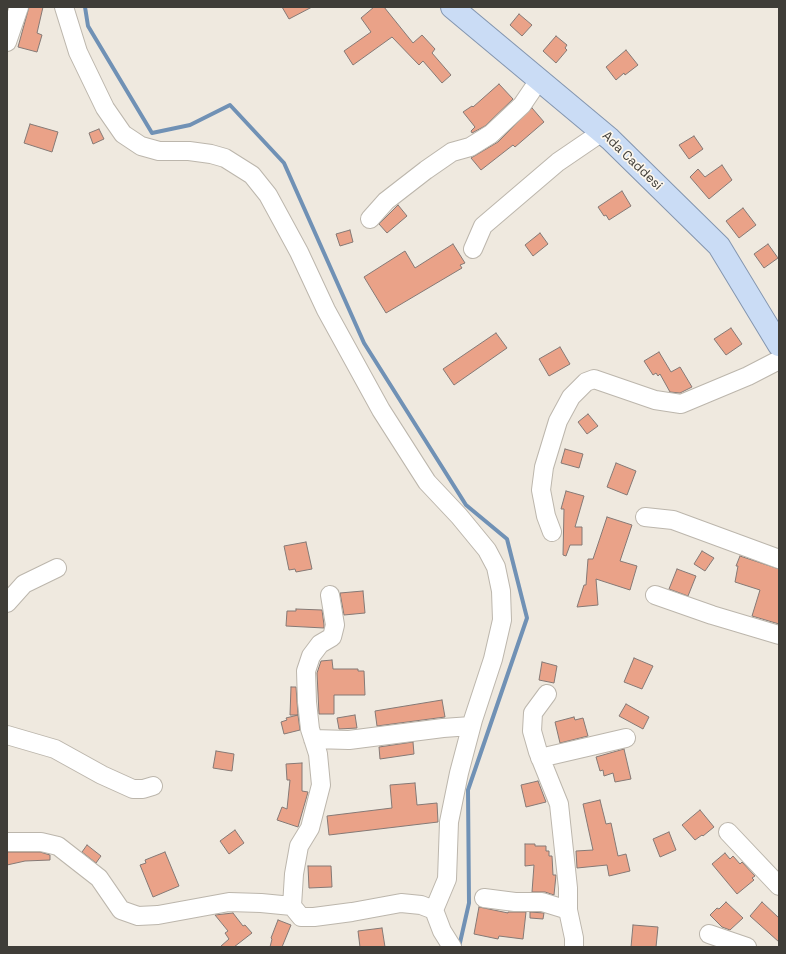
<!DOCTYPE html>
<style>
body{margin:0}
#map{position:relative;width:786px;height:954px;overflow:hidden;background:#efe9df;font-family:"Space Grotesk",sans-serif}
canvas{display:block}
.frame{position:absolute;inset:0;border:8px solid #3f3d38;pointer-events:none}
</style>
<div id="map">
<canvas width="786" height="954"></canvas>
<div class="frame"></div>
</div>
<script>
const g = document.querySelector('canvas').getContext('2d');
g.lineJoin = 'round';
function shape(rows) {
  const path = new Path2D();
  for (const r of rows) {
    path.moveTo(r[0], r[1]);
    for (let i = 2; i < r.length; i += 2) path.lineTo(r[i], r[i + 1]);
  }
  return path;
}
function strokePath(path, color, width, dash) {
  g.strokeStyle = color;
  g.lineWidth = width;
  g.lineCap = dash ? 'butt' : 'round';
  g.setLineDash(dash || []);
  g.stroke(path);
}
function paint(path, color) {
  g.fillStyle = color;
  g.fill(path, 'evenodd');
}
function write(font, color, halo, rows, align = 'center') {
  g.font = font + ' "Space Grotesk",sans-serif';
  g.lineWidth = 3.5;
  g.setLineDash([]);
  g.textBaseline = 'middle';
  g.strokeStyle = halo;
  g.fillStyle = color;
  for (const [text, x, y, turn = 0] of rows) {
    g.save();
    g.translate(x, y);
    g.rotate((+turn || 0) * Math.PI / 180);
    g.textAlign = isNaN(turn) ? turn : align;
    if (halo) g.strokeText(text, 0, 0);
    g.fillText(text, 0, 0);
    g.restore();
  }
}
strokePath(shape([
 [85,7,88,26,152,133,190,125,230,105,284,163,364,343,466,505,507,539,527,618,468,790,469,903,459,947]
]), '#7091b5', 4);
const building = shape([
 [29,7,43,7,37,33,42,35,37,52,18,47,29,7],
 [282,7,312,7,289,19,282,7],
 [374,7,384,7,413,43,422,35,435,49,432,53,451,75,442,83,423,61,419,65,392,37,353,65,344,51,371,32,361,18,374,7],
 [519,14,532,25,522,36,510,25,519,14],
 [556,36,567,45,565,48,567,50,556,63,543,51,556,36],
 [626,50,638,65,625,75,624,73,616,80,606,67,626,50],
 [499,84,513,99,485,126,472,133,471,131,475,127,463,112,472,106,473,107,499,84],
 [532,108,544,122,515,147,513,145,481,170,471,158,498,142,532,108],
 [30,124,58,132,52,152,24,143,30,124],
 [99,129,104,139,93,144,89,133,99,129],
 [694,136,703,149,689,159,679,145,694,136],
 [722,165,732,180,709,199,690,177,698,169,705,177,722,165],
 [622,191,631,206,609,220,606,215,604,216,598,207,622,191],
 [398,205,407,216,387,233,379,224,398,205],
 [743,208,756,225,739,238,726,221,743,208],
 [350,230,353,242,340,246,336,234,350,230],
 [540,233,548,244,533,256,525,245,540,233],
 [453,244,465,263,460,265,462,268,386,313,364,277,405,251,415,268,453,244],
 [768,244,778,258,764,268,754,254,768,244],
 [731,328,742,344,726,355,714,339,731,328],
 [496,333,507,348,454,385,443,369,496,333],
 [560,347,570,364,549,376,539,359,560,347],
 [659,352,671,372,680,367,692,387,680,393,670,392,660,374,658,376,656,373,653,375,644,361,659,352],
 [588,414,598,426,587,434,578,422,588,414],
 [565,449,583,454,579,468,561,463,565,449],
 [616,463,636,471,627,495,607,487,616,463],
 [566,491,584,496,575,527,582,527,582,545,570,545,566,556,563,555,564,509,561,509,566,491],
 [607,517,632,525,620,561,637,566,630,590,596,579,598,605,577,607,584,585,586,585,588,559,593,559,607,517],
 [306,542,312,569,296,572,295,569,289,570,284,546,306,542],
 [702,551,714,558,705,571,694,564,702,551],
 [740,556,779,569,779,624,752,616,760,590,735,582,738,566,736,566,740,556],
 [677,569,696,576,688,596,669,589,677,569],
 [363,591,365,613,344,615,340,593,363,591],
 [296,609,322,610,324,625,324,628,286,626,287,611,296,611,296,609],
 [634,658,653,666,642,689,624,682,634,658],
 [332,660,333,669,358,669,358,671,364,671,365,695,334,695,334,714,319,714,317,673,321,661,332,660],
 [542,662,557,666,554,683,539,680,542,662],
 [291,687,296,687,298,715,290,715,291,687],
 [442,700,445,717,377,726,375,711,442,700],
 [626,704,649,717,643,729,619,716,626,704],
 [298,715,300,730,284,734,281,722,287,720,286,718,298,715],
 [355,715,357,728,339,729,337,718,355,715],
 [574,717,575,720,583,718,588,736,560,743,555,722,574,717],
 [413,742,414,754,380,759,379,747,413,742],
 [624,749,631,779,615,782,613,773,604,776,603,770,600,771,596,757,624,749],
 [216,751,234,754,232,771,213,768,216,751],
 [302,763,302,791,308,792,298,827,277,820,282,807,287,809,290,780,287,780,286,764,302,763],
 [538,781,546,802,526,807,521,785,538,781],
 [415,783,417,805,437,803,438,822,329,835,327,816,392,808,390,785,415,783],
 [600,800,606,824,611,823,618,856,626,854,630,871,609,876,607,865,577,868,576,851,593,850,583,804,600,800],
 [700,810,714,827,703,836,702,835,695,840,682,825,700,810],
 [235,830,244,843,229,854,220,841,235,830],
 [669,832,676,850,660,857,653,839,669,832],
 [525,844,535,844,535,846,546,846,546,851,549,851,549,856,552,856,553,875,556,875,554,895,545,892,532,892,534,865,525,866,525,844],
 [87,845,101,856,96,863,82,852,87,845],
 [7,852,40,852,50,855,50,860,25,861,7,865,7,852],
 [165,852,179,886,153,897,140,865,146,863,145,860,165,852],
 [725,853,730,859,733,856,740,864,742,862,755,876,752,878,754,880,737,894,712,864,725,853],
 [308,866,331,866,332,887,309,888,308,866],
 [726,902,743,918,730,930,722,927,710,915,717,908,719,909,726,902],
 [762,902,779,918,779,942,750,916,762,902],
 [479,907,508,913,508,912,526,912,523,939,499,936,498,939,474,934,479,907],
 [530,912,544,913,543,919,530,918,530,912],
 [233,913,243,926,245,925,252,933,234,947,222,947,221,946,229,939,225,933,228,931,215,915,233,913],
 [278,920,291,925,282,947,270,947,272,939,271,938,278,920],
 [633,925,658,927,656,947,631,947,633,925],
 [382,928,385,947,360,947,358,931,382,928]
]);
paint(building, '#eaa288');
strokePath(building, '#857975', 1);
const minor = shape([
 [64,7,78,52,105,108,123,134,141,146,159,151,189,151,211,154,225,158,252,175,268,195,299,252,326,310,381,410,427,482,459,516,487,550,496,567,501,591,502,620,493,659,473,720,459,773,449,822,447,879,434,910],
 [7,42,19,7],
 [370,219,386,201,426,170,452,152,470,147,491,134,522,105,539,80],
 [473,249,483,226,558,162,602,132],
 [645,517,673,520,779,559],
 [552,532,546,516,541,490,544,467,558,421,571,397,586,382,594,379,655,400,681,404,748,376,779,360],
 [330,595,335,625,332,637,320,644,311,656,306,671,307,702,310,729,318,754,321,785,310,828,299,846,294,874,292,906,301,917,314,917,352,912,401,903,421,905,434,910,442,931,452,947],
 [655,595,712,615,779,635],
 [7,603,24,584,57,568],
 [547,694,533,713,532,731,538,752,559,804,568,888,568,910,574,938,574,947],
 [7,735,55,749,102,775,133,789,143,789,153,786],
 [313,739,349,740,443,728,471,726],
 [540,758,626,738],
 [728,832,779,886],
 [7,842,41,842,58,846,99,878,121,910,138,916,158,915,229,902,261,903,292,906],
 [484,898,515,902,542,902,568,910],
 [709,934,747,947]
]);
const major = shape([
 [452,7,610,139,719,246,779,345]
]);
strokePath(minor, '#bcb6ac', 20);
strokePath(major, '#8395af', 24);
strokePath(minor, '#fff', 18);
strokePath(major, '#cadcf5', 22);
write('13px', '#3f3d38', '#fcf6ec', [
 ["Ada Caddesi",632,161,44]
]);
</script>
